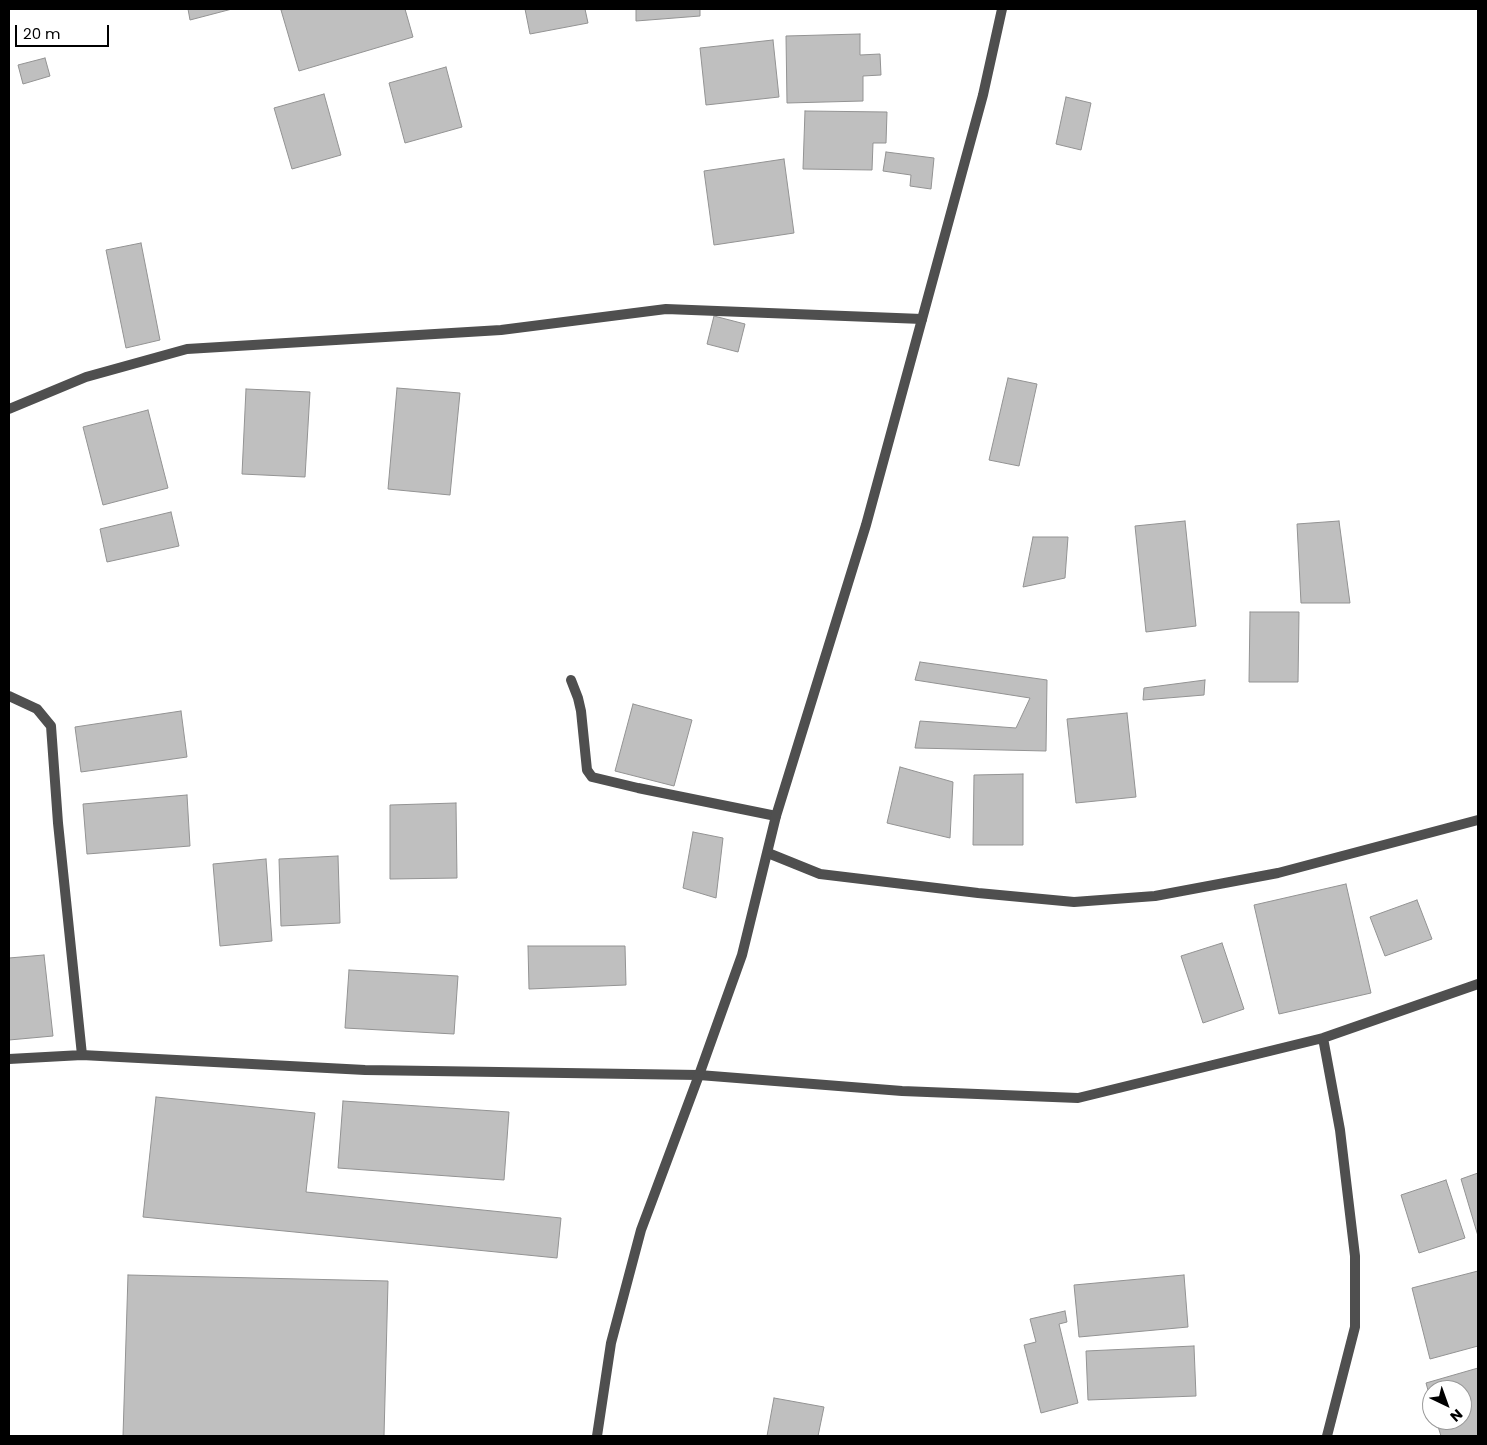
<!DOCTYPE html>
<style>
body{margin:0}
#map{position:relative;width:1487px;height:1445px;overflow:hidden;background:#fff;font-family:Poppins,sans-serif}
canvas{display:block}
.frame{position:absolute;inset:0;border:10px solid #000;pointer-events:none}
.north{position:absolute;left:1422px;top:1380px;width:50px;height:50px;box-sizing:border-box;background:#fff;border:1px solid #999;border-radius:50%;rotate:138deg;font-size:14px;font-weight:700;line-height:20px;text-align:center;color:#000}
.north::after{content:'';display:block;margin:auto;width:18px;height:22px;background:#000;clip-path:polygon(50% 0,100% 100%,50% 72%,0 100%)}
.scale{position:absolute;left:15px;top:25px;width:94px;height:22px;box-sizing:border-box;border:2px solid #000;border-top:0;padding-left:6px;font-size:15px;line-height:18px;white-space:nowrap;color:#000;-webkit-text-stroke:4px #fff;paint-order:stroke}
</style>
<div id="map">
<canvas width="1487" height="1445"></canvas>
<div class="frame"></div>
<div class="north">N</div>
<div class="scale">20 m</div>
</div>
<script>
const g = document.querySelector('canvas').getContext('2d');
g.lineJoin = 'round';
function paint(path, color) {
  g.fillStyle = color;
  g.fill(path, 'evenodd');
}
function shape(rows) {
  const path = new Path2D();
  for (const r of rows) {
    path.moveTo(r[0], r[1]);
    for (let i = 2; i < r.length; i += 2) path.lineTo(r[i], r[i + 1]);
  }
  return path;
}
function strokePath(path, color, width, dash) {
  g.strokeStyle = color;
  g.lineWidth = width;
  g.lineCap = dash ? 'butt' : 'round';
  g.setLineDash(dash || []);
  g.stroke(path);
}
const building = shape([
 [188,9,232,9,190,20,188,9],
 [285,9,405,9,413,37,299,71,281,10,285,9],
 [525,9,585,9,588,23,530,34,525,9],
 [636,9,700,9,700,16,636,21,636,9],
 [860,34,860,55,880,54,881,75,863,76,863,101,787,103,786,36,860,34],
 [773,40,779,97,706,105,700,48,773,40],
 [45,58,50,76,23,84,18,65,45,58],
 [446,67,462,127,405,143,389,83,446,67],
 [324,94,341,155,292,169,274,108,324,94],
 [1066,97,1091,103,1081,150,1056,144,1066,97],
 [805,111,887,112,886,143,873,143,872,170,803,169,805,111],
 [886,152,934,158,931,189,910,186,911,175,883,171,886,152],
 [784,159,794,233,714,245,704,171,784,159],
 [141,243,160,340,126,348,106,250,141,243],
 [714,316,745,324,738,352,707,344,714,316],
 [1008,378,1037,384,1019,466,989,460,1008,378],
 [397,388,460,393,450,495,388,489,397,388],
 [246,389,310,392,305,477,242,474,246,389],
 [148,410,168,488,103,505,83,427,148,410],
 [171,512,179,546,107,562,100,529,171,512],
 [1185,521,1196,626,1146,632,1135,526,1185,521],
 [1339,521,1350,603,1301,603,1297,524,1339,521],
 [1033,537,1068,537,1065,578,1023,587,1033,537],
 [1250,612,1299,612,1298,682,1249,682,1250,612],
 [920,662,1047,680,1046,751,915,748,920,721,1016,728,1030,698,915,680,920,662],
 [1205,680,1204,695,1143,700,1144,688,1205,680],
 [633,704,692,720,674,786,615,771,633,704],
 [181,711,187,757,81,772,75,727,181,711],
 [1127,713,1136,797,1076,803,1067,719,1127,713],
 [900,767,953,782,950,838,887,823,900,767],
 [1023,774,1023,845,973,845,974,775,1023,774],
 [187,795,190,846,87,854,83,804,187,795],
 [456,803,457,878,390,879,390,805,456,803],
 [693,832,723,838,716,898,683,888,693,832],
 [338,856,340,923,281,926,279,859,338,856],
 [266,859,272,941,220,946,213,864,266,859],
 [1346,884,1371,993,1279,1014,1254,905,1346,884],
 [1417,900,1432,939,1385,956,1370,917,1417,900],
 [1222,943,1244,1009,1203,1023,1181,956,1222,943],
 [528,946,625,946,626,985,529,989,528,946],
 [44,955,53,1036,9,1040,9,958,44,955],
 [349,970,458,976,454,1034,345,1028,349,970],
 [156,1097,315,1113,306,1192,561,1218,557,1258,143,1217,156,1097],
 [343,1101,509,1112,504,1180,338,1168,343,1101],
 [1478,1173,1478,1236,1461,1179,1478,1173],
 [1446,1180,1465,1238,1419,1253,1401,1195,1446,1180],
 [1478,1271,1478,1346,1430,1359,1412,1288,1478,1271],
 [128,1275,388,1281,384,1436,123,1436,128,1275],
 [1184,1275,1188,1327,1079,1337,1074,1285,1184,1275],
 [1065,1311,1067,1322,1059,1324,1078,1403,1041,1413,1024,1345,1036,1342,1030,1319,1065,1311],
 [1194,1346,1196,1396,1088,1400,1086,1351,1194,1346],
 [1478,1368,1478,1436,1441,1436,1436,1420,1462,1420,1462,1390,1432,1390,1432,1405,1426,1383,1478,1368],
 [774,1398,824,1407,818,1436,767,1436,774,1398]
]);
paint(building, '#bfbfbf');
strokePath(building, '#939393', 1);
strokePath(shape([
 [571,680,578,698,581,711,587,770,592,777,638,788,776,816]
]), '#4f4f4f', 10);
strokePath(shape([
 [9,409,86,377,187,349,501,330,666,309,922,319],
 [9,696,37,709,51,726,58,823,82,1055],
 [768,853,820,874,978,893,1074,902,1155,896,1278,873,1478,820],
 [1323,1038,1340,1130,1355,1256,1355,1327,1327,1436],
 [9,1059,82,1055,365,1070,699,1075,902,1091,1078,1098,1323,1038,1478,984]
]), '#4f4f4f', 10);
strokePath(shape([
 [597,1436,611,1343,641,1230,699,1075,742,955,776,816,866,525,983,95,1002,9]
]), '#4f4f4f', 10);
</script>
